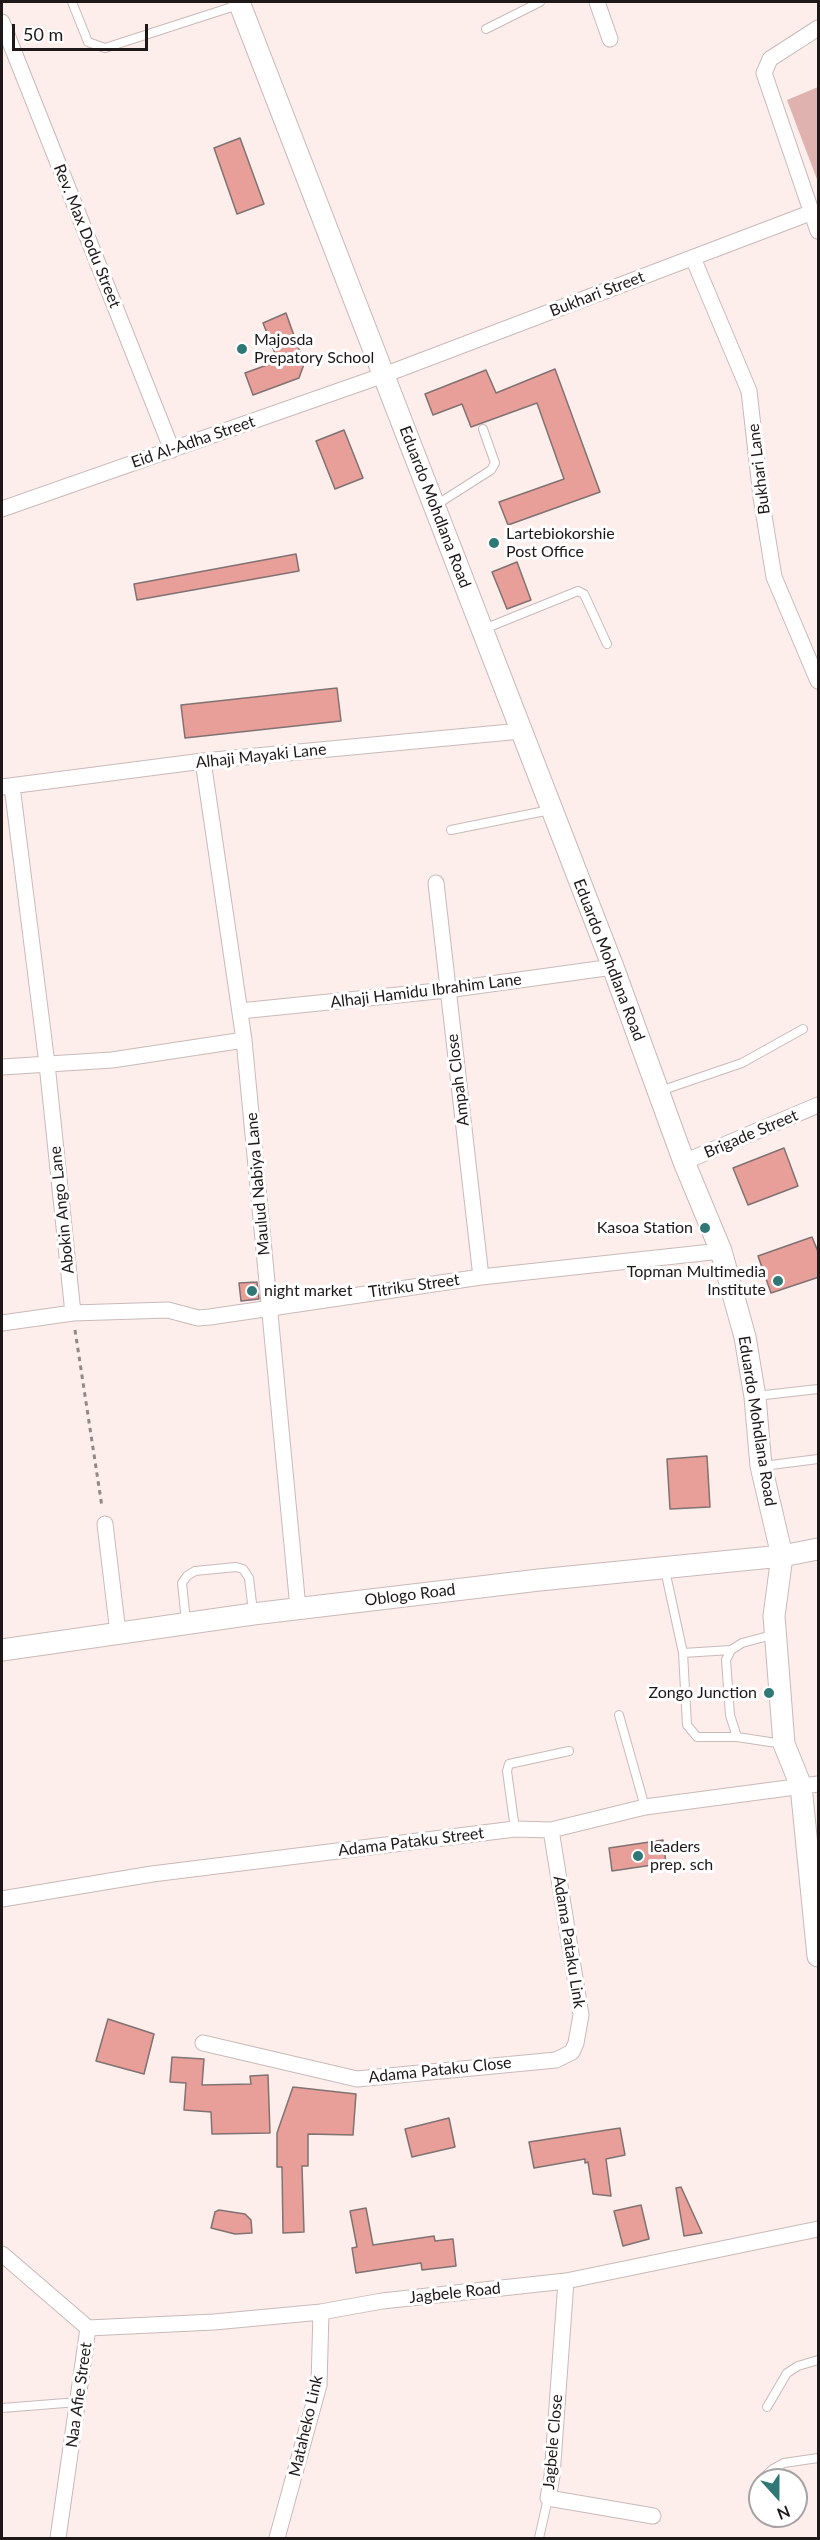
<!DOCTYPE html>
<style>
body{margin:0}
#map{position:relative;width:820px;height:2540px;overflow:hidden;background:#fdeeec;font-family:Lato,sans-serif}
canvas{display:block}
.frame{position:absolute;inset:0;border:3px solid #1e1818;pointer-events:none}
.north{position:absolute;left:748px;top:2468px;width:60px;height:60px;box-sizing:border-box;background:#fff;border:2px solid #a5a3a3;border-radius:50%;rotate:159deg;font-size:16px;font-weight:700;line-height:24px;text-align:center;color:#1e1818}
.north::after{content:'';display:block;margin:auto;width:21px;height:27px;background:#2f7875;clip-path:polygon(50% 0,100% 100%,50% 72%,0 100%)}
.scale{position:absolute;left:12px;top:24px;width:136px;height:27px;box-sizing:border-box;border:3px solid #1e1818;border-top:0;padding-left:8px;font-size:18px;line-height:21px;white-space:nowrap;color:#1e1818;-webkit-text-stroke:4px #fff;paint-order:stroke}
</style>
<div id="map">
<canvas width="820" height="2540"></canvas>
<div class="frame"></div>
<div class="north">N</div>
<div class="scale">50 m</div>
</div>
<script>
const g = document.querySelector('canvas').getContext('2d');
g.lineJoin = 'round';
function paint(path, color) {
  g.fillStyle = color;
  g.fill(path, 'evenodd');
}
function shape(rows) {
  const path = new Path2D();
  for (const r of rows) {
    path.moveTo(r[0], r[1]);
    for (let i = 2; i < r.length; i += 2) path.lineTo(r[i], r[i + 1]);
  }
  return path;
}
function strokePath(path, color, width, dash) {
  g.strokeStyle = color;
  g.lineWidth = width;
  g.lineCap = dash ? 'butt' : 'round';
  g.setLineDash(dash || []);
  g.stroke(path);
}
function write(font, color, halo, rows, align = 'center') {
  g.font = font + ' Lato,sans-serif';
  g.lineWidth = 6;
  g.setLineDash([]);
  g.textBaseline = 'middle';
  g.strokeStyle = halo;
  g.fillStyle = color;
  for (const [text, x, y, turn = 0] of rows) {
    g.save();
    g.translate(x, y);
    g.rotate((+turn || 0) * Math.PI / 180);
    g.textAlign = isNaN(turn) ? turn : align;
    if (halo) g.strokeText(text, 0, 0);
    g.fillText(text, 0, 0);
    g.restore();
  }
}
paint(shape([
 [818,87,818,182,787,100]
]), '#e0b2af');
const building = shape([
 [240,138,264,204,237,214,214,148,240,138],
 [286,313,304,364,299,378,253,395,245,373,278,361,263,323,286,313],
 [555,369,600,492,508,525,499,502,564,479,537,403,471,427,462,404,433,415,425,394,486,370,496,393,555,369],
 [344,430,363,478,335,489,316,441,344,430],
 [296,554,299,571,137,600,134,584,296,554],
 [517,562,531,600,507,609,492,572,517,562],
 [337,688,341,721,185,738,181,705,337,688],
 [784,1148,798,1186,748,1205,733,1168,784,1148],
 [812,1237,819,1254,819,1277,771,1293,758,1256,812,1237],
 [257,1282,259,1299,241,1301,239,1283,257,1282],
 [707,1456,710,1507,670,1509,667,1459,707,1456],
 [663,1840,666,1863,612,1871,609,1848,663,1840],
 [108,2019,154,2034,144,2074,96,2061,108,2019],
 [172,2057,204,2059,202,2085,251,2084,250,2076,268,2075,270,2133,212,2134,211,2112,184,2110,186,2083,170,2082,172,2057],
 [293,2087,356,2094,353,2135,308,2134,308,2166,302,2166,304,2232,283,2233,282,2167,277,2167,277,2133,293,2087],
 [449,2118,455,2147,412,2157,405,2129,449,2118],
 [620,2128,625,2155,606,2159,611,2196,593,2194,588,2162,585,2163,585,2159,534,2168,529,2142,620,2128],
 [681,2187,702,2233,684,2236,676,2188,681,2187],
 [641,2205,649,2239,623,2246,614,2211,641,2205],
 [366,2208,373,2245,434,2236,435,2241,453,2239,456,2266,422,2270,421,2263,356,2273,352,2248,357,2247,350,2211,366,2208],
 [219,2210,245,2214,251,2220,252,2233,235,2234,211,2228,215,2212,219,2210]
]);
paint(building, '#e89f9a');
strokePath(building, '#807271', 1.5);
const lane = shape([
 [72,2,88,42,105,48,238,5],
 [486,29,540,2],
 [436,505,491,470,495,463,483,429],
 [484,629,578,591,584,594,607,644],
 [451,830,550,810],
 [660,1091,742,1063,803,1029],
 [756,1396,818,1389],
 [763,1466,818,1459],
 [665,1570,683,1653,687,1725,697,1737,737,1737],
 [186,1621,182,1583,187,1576,195,1571,236,1567,243,1569,249,1578,253,1612],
 [772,1635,742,1643,731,1650,726,1660,730,1715,737,1737,783,1744],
 [683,1653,731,1650],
 [619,1715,645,1807],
 [515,1829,507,1771,509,1764,569,1751],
 [767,2407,787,2373,798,2366,818,2360],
 [2,2408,78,2402],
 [761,2480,773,2469,784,2463,818,2458],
 [539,2538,548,2498]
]);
const street = shape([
 [597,2,610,39],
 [2,22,172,450],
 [818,28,770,59,764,73,818,231],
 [693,258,749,391,761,497,774,577,818,681],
 [2,509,384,375,810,213],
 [203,761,244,1040,298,1608],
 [12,786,47,1064,73,1313],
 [2,787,203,761,521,731],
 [436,883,481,1277],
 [240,1011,447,990,613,967],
 [2,1067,112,1060,244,1040],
 [684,1162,818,1105],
 [2,1323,73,1313,168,1310,198,1318,210,1317,481,1277,721,1251],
 [105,1524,118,1633],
 [2,1899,152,1874,515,1829,551,1830,645,1807,818,1784],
 [203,2043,357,2079,556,2060,572,2052,576,2043,581,2015,551,1830],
 [2,2254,88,2328],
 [566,2281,552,2476,548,2498,653,2516],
 [88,2328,214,2322,321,2312,382,2301,566,2281,818,2229],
 [58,2538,88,2328],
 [277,2538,319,2385,321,2312]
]);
const secondary = shape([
 [239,2,613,967,684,1162,721,1251,745,1337,755,1397,761,1466,782,1556,774,1616,784,1744,801,1786,818,1956],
 [2,1650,253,1614,539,1580,782,1556,818,1549]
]);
strokePath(lane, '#c9bab9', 10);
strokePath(street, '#c9bab9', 17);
strokePath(secondary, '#c9bab9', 23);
strokePath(shape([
 [75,1330,102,1507]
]), '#928886', 3, [4.5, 4.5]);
strokePath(lane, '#fff', 8);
strokePath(street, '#fff', 15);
strokePath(secondary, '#fff', 21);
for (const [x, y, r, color] of [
 [242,349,6,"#2f7875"],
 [494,543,6,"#2f7875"],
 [705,1228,6,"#2f7875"],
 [778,1281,6,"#2f7875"],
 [252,1291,6,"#2f7875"],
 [769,1693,6,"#2f7875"],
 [638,1856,6,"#2f7875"]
]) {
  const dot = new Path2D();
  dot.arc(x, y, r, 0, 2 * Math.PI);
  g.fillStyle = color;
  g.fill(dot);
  strokePath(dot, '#fff', 2);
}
write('16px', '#1e1818', '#fff', [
 ["Rev. Max Dodu Street",87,236,68],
 ["Bukhari Street",597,294,-21],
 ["Eid Al-Adha Street",193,442,-19],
 ["Bukhari Lane",759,469,-97],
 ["Eduardo Mohdlana Road",435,507,69],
 ["Alhaji Mayaki Lane",261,756,-6],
 ["Eduardo Mohdlana Road",609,960,69],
 ["Alhaji Hamidu Ibrahim Lane",426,991,-7],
 ["Ampah Close",458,1080,-97],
 ["Brigade Street",751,1134,-23],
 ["Maulud Nabiya Lane",258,1184,-95],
 ["Abokin Ango Lane",62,1210,-96],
 ["Titriku Street",414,1286,-8],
 ["Eduardo Mohdlana Road",757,1421,81],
 ["Oblogo Road",410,1595,-7],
 ["Adama Pataku Street",411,1842,-7],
 ["Adama Pataku Link",569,1942,81],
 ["Adama Pataku Close",440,2070,-6],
 ["Jagbele Road",455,2293,-6],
 ["Naa Afie Street",79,2395,-82],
 ["Mataheko Link",306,2426,-77],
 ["Jagbele Close",553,2442,-85]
]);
write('16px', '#1e1818', '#fff', [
 ["Majosda",254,340],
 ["Prepatory School",254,358],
 ["Lartebiokorshie",506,534],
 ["Post Office",506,552],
 ["Kasoa Station",693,1228,"right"],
 ["Topman Multimedia",766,1272,"right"],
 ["Institute",766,1290,"right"],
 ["night market",264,1291],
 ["Zongo Junction",757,1693,"right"],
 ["leaders",650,1847],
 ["prep. sch",650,1865]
], 'left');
</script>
